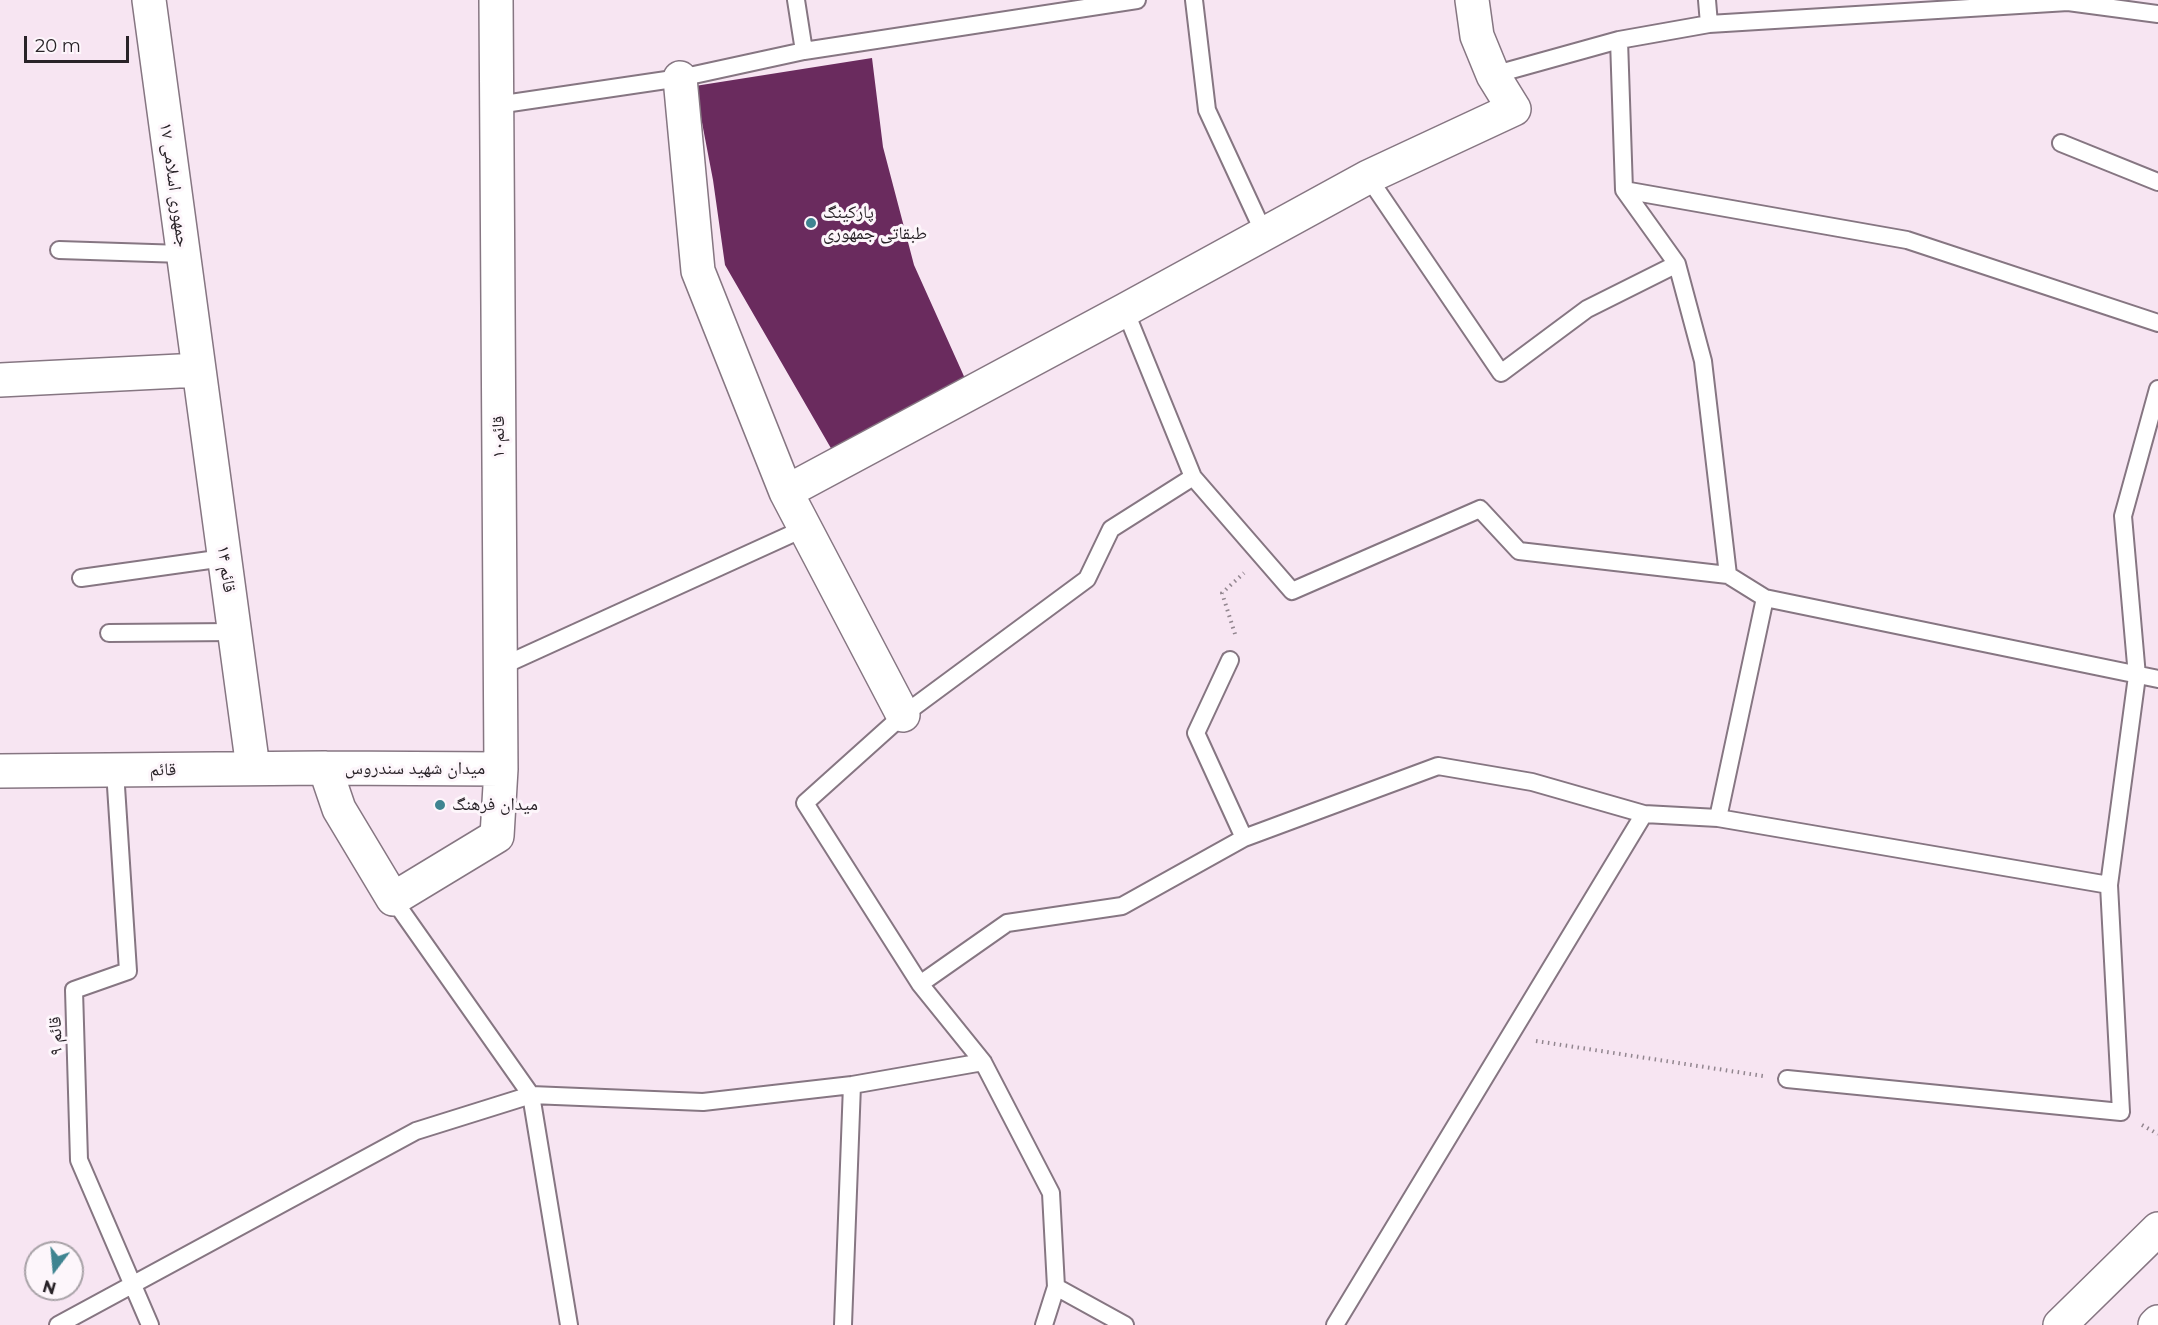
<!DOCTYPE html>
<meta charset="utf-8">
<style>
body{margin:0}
#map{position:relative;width:2158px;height:1325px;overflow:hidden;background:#f7e5f2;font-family:Montserrat,sans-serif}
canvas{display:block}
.north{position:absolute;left:24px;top:1241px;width:60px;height:60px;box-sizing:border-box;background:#fdf6fb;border:2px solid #a8a2a7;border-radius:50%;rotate:196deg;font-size:16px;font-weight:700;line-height:24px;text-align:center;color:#292328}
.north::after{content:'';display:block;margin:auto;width:21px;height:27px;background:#3f8491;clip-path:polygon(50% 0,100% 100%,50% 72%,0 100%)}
.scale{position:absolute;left:24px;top:36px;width:105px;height:27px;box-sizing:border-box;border:3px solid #292328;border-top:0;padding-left:8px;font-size:18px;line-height:21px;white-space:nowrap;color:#292328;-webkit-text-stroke:4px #fdf6fb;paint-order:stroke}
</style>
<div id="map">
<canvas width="2158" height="1325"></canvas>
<div class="north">N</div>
<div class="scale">20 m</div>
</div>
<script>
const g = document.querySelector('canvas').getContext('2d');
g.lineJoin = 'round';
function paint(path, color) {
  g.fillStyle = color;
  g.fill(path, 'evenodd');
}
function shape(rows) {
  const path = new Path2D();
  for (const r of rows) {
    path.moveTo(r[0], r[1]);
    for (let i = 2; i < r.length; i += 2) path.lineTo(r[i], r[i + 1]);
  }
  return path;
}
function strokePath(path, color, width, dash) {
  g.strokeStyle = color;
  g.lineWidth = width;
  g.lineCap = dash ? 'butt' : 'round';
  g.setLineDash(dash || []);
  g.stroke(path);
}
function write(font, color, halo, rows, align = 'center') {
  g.font = font + ' Montserrat,"Noto Naskh Arabic",sans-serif';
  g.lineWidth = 6;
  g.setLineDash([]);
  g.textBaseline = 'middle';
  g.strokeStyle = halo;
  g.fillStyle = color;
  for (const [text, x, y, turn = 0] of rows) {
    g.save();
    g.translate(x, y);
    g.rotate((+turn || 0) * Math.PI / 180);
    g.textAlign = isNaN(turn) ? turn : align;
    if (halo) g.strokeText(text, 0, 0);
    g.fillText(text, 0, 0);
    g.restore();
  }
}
paint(shape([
 [872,58,883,147,914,265,967,383,832,450,725,265,713,180,695,86]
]), '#6a2b5e');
const lane = shape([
 [796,0,804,51],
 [1194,0,1207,110,1264,233],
 [1707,0,1709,24],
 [1619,40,1624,190,1907,240,2158,323],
 [1493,75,1619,40,1709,24,2068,2,2158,14],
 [497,105,680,78,804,51,1137,0],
 [2061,143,2158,182],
 [1368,177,1501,373,1587,309,1677,264],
 [1624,190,1677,264,1703,361,1728,575],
 [59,250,183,254],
 [1125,310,1193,477,1292,591,1480,509,1519,551,1728,575,1765,598,2158,679],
 [81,578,224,558],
 [109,633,234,632],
 [1230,660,1196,733,1244,838],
 [500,667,805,528],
 [115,771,128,971,74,990,79,1160,150,1325],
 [1718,818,1765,598],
 [393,899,531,1095,569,1325],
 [920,984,1007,923,1122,906,1244,838,1438,766,1532,782,1644,814,1718,818,2109,885],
 [1787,1079,2121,1112,2109,885,2137,676,2123,516,2158,389],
 [1056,1287,1125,1325],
 [58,1325,416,1131,531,1095,703,1102,852,1085,983,1062],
 [843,1325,852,1085],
 [1044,1325,1056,1287,1051,1193,983,1062,920,984,805,803,903,715,1087,579,1111,529,1193,477],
 [1335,1325,1644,814]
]);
const street = shape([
 [149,0,253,768],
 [496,0,501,769],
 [680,78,698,271,786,492],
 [0,380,199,370],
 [903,715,786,492,1125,310,1368,177,1514,109,1493,75,1477,36,1472,0],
 [325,768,501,769,497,836,393,899,339,809,325,768],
 [0,771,325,768]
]);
const secondary = shape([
 [2060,1325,2158,1229],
 [2155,1325,2158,1322]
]);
strokePath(lane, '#867682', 20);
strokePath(street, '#867682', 36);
strokePath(secondary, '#867682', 36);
strokePath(shape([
 [1235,634,1222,593,1244,573],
 [1536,1041,1763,1076],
 [2142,1125,2158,1134]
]), '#92868f', 4, [1.5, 4.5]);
strokePath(lane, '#fff', 16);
strokePath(street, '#fff', 33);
strokePath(secondary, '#fff', 33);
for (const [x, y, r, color] of [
 [811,223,6,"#3f8491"],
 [440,805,6,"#3f8491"]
]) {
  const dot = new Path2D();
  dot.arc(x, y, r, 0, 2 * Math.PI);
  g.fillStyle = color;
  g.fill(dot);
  strokePath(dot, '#fdf6fb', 2);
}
write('18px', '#292328', '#fdf6fb', [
 ["جمهوری اسلامی ۱۷",174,185,82],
 ["قائم۱۰",499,437,-90],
 ["قائم ۱۴",226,569,82],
 ["میدان شهید سندروس",415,769],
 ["قائم",163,770,-1],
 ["قائم ۹",56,1036,-92]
]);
write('18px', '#292328', '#fdf6fb', [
 ["پارکینگ",823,213],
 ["طبقاتی جمهوری",823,234],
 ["میدان فرهنگ",452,805]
], 'left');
</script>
